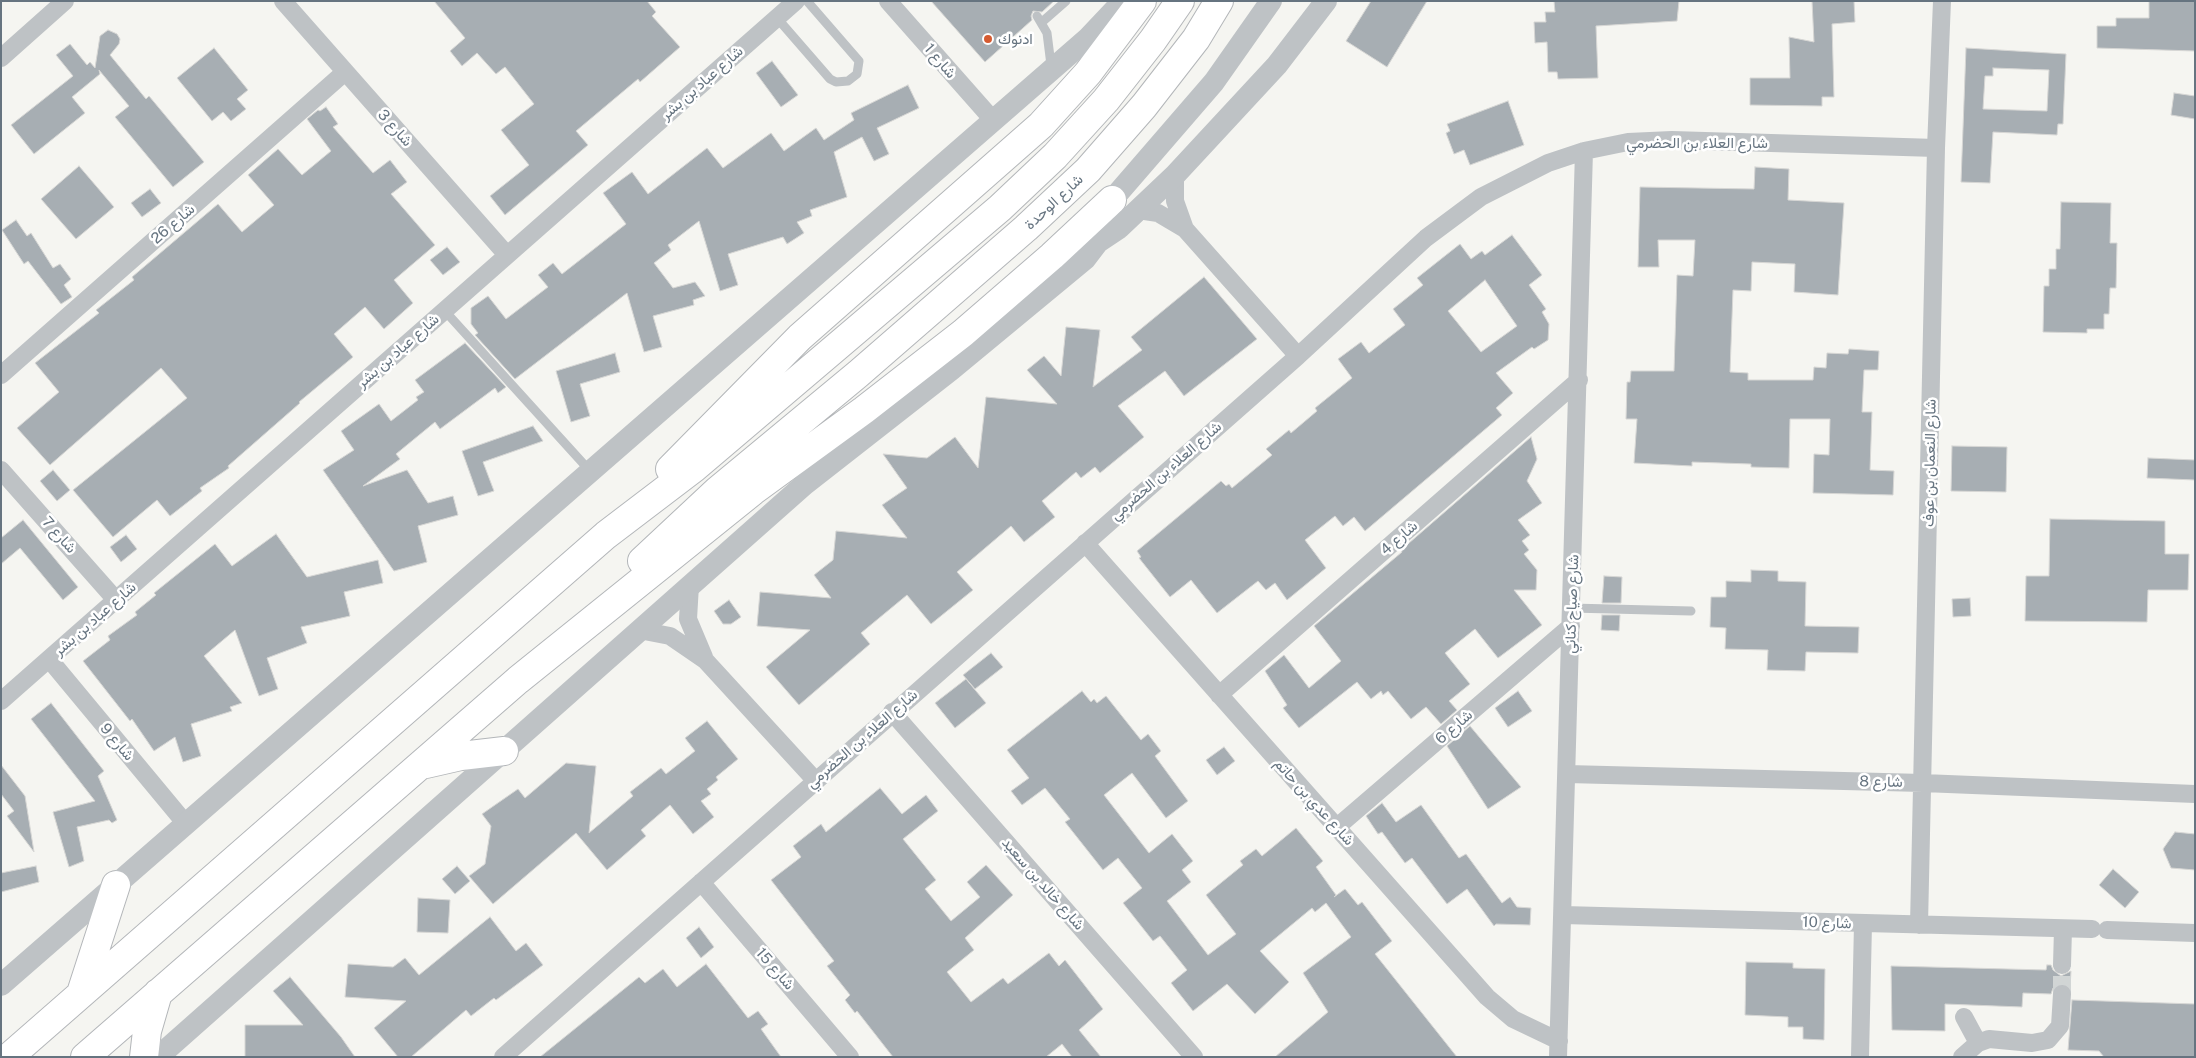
<!DOCTYPE html>
<meta charset="utf-8">
<style>
body{margin:0}
#map{position:relative;width:2196px;height:1058px;overflow:hidden;background:#f5f5f1;font-family:"Public Sans",sans-serif}
canvas{display:block}
.frame{position:absolute;inset:0;border:2px solid #667480;pointer-events:none}
</style>
<div id="map">
<canvas width="2196" height="1058"></canvas>
<div class="frame"></div>
</div>
<script>
const g = document.querySelector('canvas').getContext('2d');
g.lineJoin = 'round';
function paint(path, color) {
  g.fillStyle = color;
  g.fill(path, 'evenodd');
}
function shape(rows) {
  const path = new Path2D();
  for (const r of rows) {
    path.moveTo(r[0], r[1]);
    for (let i = 2; i < r.length; i += 2) path.lineTo(r[i], r[i + 1]);
  }
  return path;
}
function strokePath(path, color, width, dash) {
  g.strokeStyle = color;
  g.lineWidth = width;
  g.lineCap = dash ? 'butt' : 'round';
  g.setLineDash(dash || []);
  g.stroke(path);
}
function write(font, color, halo, rows, align = 'center') {
  g.font = font + ' "Public Sans",Vazirmatn,sans-serif';
  g.lineWidth = 5;
  g.setLineDash([]);
  g.textBaseline = 'middle';
  g.strokeStyle = halo;
  g.fillStyle = color;
  for (const [text, x, y, turn = 0] of rows) {
    g.save();
    g.translate(x, y);
    g.rotate((+turn || 0) * Math.PI / 180);
    g.textAlign = isNaN(turn) ? turn : align;
    if (halo) g.strokeText(text, 0, 0);
    g.fillText(text, 0, 0);
    g.restore();
  }
}
const building = shape([
 [434,1,647,1,656,12,652,16,680,47,640,82,638,79,576,131,588,145,505,215,490,196,529,165,501,130,534,104,505,67,496,74,477,53,462,66,450,51,465,38,434,1],
 [931,1,1054,1,1042,12,1033,11,1031,16,1032,20,985,62,931,1],
 [1371,1,1427,1,1387,67,1346,41,1371,1],
 [1554,1,1679,1,1677,21,1596,26,1598,78,1558,79,1557,72,1548,72,1547,42,1535,43,1534,22,1546,22,1545,12,1555,12,1554,1],
 [1812,1,1854,1,1855,22,1832,24,1834,97,1822,97,1822,106,1750,105,1750,78,1790,78,1789,37,1814,42,1812,1],
 [2149,1,2195,1,2195,51,2097,48,2097,26,2116,26,2116,18,2149,18,2149,1],
 [108,30,117,34,120,39,119,44,110,55,146,99,149,96,204,162,173,187,115,117,129,106,99,70,100,74,72,97,85,113,34,154,11,125,73,76,56,55,70,44,87,65,90,62,95,68,100,36,108,30],
 [214,48,248,90,237,99,246,109,231,121,223,112,212,121,177,78,214,48],
 [1966,48,2066,54,2063,124,2058,124,2057,135,1993,132,1990,183,1961,182,1966,48],
 [1993,68,2049,70,2047,111,1983,109,1985,76,1993,76,1993,68],
 [772,61,798,95,781,107,756,73,772,61],
 [908,85,919,108,877,128,889,154,874,161,862,137,834,152,847,197,810,210,812,216,797,222,804,233,787,244,783,237,728,254,738,285,720,291,699,221,668,245,671,250,654,263,673,288,695,282,705,296,693,300,694,305,653,316,662,347,644,352,627,293,515,379,475,335,478,333,471,324,471,308,488,296,506,319,548,287,538,275,553,263,562,274,626,224,603,193,632,172,648,194,707,148,723,168,771,133,784,151,816,128,824,140,854,120,851,113,908,85],
 [2174,93,2195,96,2195,119,2171,115,2174,93],
 [1508,101,1524,145,1470,165,1464,150,1454,154,1446,133,1450,131,1447,124,1508,101],
 [326,107,338,124,333,127,373,173,390,160,407,182,391,194,435,245,394,280,413,303,384,329,365,307,334,334,353,357,299,402,300,403,228,466,229,468,200,488,202,491,170,516,157,500,113,537,73,490,187,398,161,368,50,465,17,428,59,392,35,363,99,313,96,310,134,280,132,277,218,204,242,232,274,205,248,175,278,149,302,175,331,151,307,119,318,110,320,111,326,107],
 [79,166,114,207,76,239,41,199,79,166],
 [1755,167,1789,169,1788,200,1844,203,1838,295,1794,292,1795,264,1752,262,1751,291,1733,290,1730,372,1748,373,1748,380,1813,380,1814,367,1826,368,1827,353,1848,354,1849,349,1879,351,1878,370,1864,370,1862,412,1872,412,1870,470,1894,471,1893,495,1813,493,1814,454,1829,455,1830,419,1790,419,1789,468,1751,467,1751,464,1692,462,1692,466,1634,463,1637,419,1626,419,1627,382,1630,382,1631,371,1674,371,1677,275,1693,276,1695,240,1658,240,1659,267,1638,267,1640,187,1754,189,1755,167],
 [150,189,161,203,142,217,131,203,150,189],
 [2061,202,2111,203,2110,243,2117,243,2116,288,2110,288,2109,314,2104,314,2104,329,2087,329,2087,333,2043,332,2044,286,2049,286,2049,269,2056,269,2056,249,2060,249,2061,202],
 [16,220,27,236,31,233,53,268,60,264,71,279,64,285,72,297,61,304,28,261,24,264,2,230,16,220],
 [1512,235,1542,275,1529,285,1546,309,1542,312,1549,324,1548,340,1534,349,1532,347,1496,373,1513,393,1496,408,1502,415,1365,531,1354,517,1343,526,1335,516,1305,540,1326,568,1287,600,1275,583,1266,590,1258,581,1217,613,1191,580,1170,597,1139,558,1141,557,1137,551,1221,481,1226,486,1229,484,1232,488,1272,455,1266,449,1289,430,1291,433,1317,411,1315,408,1352,378,1338,359,1361,342,1369,353,1405,325,1393,309,1423,285,1417,278,1460,244,1471,259,1482,251,1485,255,1512,235],
 [1485,280,1517,326,1481,352,1448,311,1485,280],
 [447,247,460,262,443,275,430,260,447,247],
 [1204,277,1257,339,1184,396,1165,371,1118,406,1144,437,1100,473,1095,467,1081,478,1076,472,1042,501,1055,517,1024,542,1011,526,957,572,973,590,931,624,907,595,861,633,870,644,799,705,766,667,810,630,757,626,760,592,831,598,814,575,833,560,836,531,907,538,882,505,907,488,883,454,927,458,955,437,978,468,986,397,1057,404,1027,370,1044,356,1061,376,1066,327,1100,330,1093,387,1142,350,1131,337,1204,277],
 [465,343,506,387,498,393,495,388,440,429,435,422,396,454,400,459,363,486,407,470,428,503,453,496,458,515,418,526,427,562,394,571,323,470,354,450,341,431,379,404,391,421,418,400,416,397,424,392,415,380,465,343],
 [615,353,620,372,580,384,590,416,571,422,556,371,615,353],
 [533,426,543,441,483,462,494,491,478,496,462,451,533,426],
 [1531,437,1537,459,1527,481,1542,503,1518,520,1530,535,1522,541,1529,550,1524,554,1537,570,1536,590,1514,590,1542,625,1498,658,1475,629,1445,653,1470,684,1449,701,1457,710,1441,724,1426,707,1411,719,1388,691,1383,695,1381,691,1371,699,1357,682,1299,728,1283,708,1287,705,1265,671,1284,655,1309,688,1341,661,1314,626,1402,552,1401,550,1531,437],
 [1952,446,2007,447,2006,492,1951,491,1952,446],
 [2148,458,2195,460,2195,480,2147,478,2148,458],
 [53,470,70,490,57,501,40,481,53,470],
 [2050,519,2165,521,2165,554,2189,554,2188,590,2148,590,2147,622,2025,621,2026,576,2049,576,2050,519],
 [23,520,78,587,63,600,20,548,1,564,1,538,23,520],
 [276,534,307,577,378,560,383,583,344,592,350,616,301,627,307,643,267,658,278,689,259,696,235,630,204,656,242,703,230,707,232,711,191,724,201,756,183,762,175,737,154,751,132,719,130,721,83,661,110,640,108,636,137,615,135,612,156,595,154,593,215,544,232,566,276,534],
 [126,535,137,549,121,562,110,547,126,535],
 [1751,570,1778,571,1778,581,1806,582,1805,626,1859,627,1858,653,1806,652,1805,671,1767,670,1768,650,1725,649,1726,628,1710,627,1711,597,1726,597,1726,581,1751,582,1751,570],
 [1604,576,1622,577,1621,603,1602,603,1604,576],
 [1970,598,1971,616,1953,617,1952,599,1970,598],
 [729,600,741,617,731,624,723,624,714,611,729,600],
 [1602,615,1620,615,1619,631,1601,630,1602,615],
 [991,653,1003,667,975,689,963,675,991,653],
 [966,679,986,703,955,728,935,703,966,679],
 [1082,691,1091,702,1094,699,1097,703,1106,696,1141,740,1148,734,1161,751,1155,756,1188,801,1166,818,1132,773,1104,795,1149,853,1172,834,1193,861,1182,870,1191,882,1167,901,1208,955,1236,934,1206,895,1243,865,1240,861,1256,849,1262,856,1296,828,1323,861,1316,867,1336,895,1334,897,1345,889,1358,905,1362,902,1392,941,1375,954,1457,1057,1275,1057,1328,1012,1303,973,1351,937,1326,903,1315,912,1312,908,1260,951,1289,982,1255,1014,1227,984,1193,1011,1171,983,1187,970,1160,936,1153,941,1123,903,1142,888,1118,858,1103,870,1065,822,1070,819,1045,788,1022,805,1011,791,1029,778,1007,750,1082,691],
 [1518,691,1532,711,1508,727,1495,708,1518,691],
 [51,703,104,771,98,776,117,820,112,823,109,820,77,827,84,861,69,867,53,812,95,801,31,719,51,703],
 [707,721,738,759,716,777,718,780,707,789,711,794,701,801,714,817,693,834,670,805,641,830,646,836,607,870,576,833,493,904,469,876,485,864,491,826,482,814,518,789,525,798,566,763,596,766,589,833,633,796,630,792,661,768,666,774,695,751,685,738,707,721],
 [1470,726,1521,787,1488,809,1447,746,1470,726],
 [1224,747,1235,761,1217,775,1206,760,1224,747],
 [1,765,25,796,34,852,7,816,14,811,1,794,1,765],
 [880,788,902,814,926,795,938,811,903,839,936,880,925,889,951,921,980,897,967,882,986,865,1013,895,965,938,974,950,947,972,971,1002,1003,978,1008,984,1049,953,1059,966,1065,960,1103,1009,1079,1030,1101,1057,1072,1057,1062,1044,1046,1057,893,1057,857,1011,855,1013,845,1000,850,995,827,966,834,961,771,880,801,857,793,846,821,824,826,832,880,788],
 [1382,803,1396,822,1421,805,1459,858,1466,854,1502,903,1510,897,1517,907,1531,908,1530,925,1496,924,1494,926,1467,889,1447,904,1412,858,1405,863,1382,832,1378,834,1366,816,1382,803],
 [2175,832,2195,834,2195,870,2171,868,2163,849,2175,832],
 [36,866,39,882,1,892,1,873,36,866],
 [457,866,470,881,455,894,442,879,457,866],
 [2113,869,2139,892,2125,908,2099,885,2113,869],
 [418,898,450,900,448,933,417,932,418,898],
 [490,917,516,951,526,943,543,965,496,1000,494,998,471,1016,466,1010,411,1057,398,1057,374,1028,406,1001,345,997,348,964,393,967,405,958,419,975,490,917],
 [699,927,714,947,701,958,686,938,699,927],
 [1746,962,1793,963,1793,968,1825,969,1824,1040,1803,1039,1803,1027,1788,1027,1788,1017,1745,1015,1746,962],
 [706,964,748,1018,758,1011,768,1024,761,1029,781,1057,540,1057,639,977,645,983,663,969,677,987,706,964],
 [2047,965,2051,965,2053,970,2061,976,2071,971,2070,988,2062,983,2053,988,2051,994,2023,993,2022,1007,1945,1004,1945,1031,1892,1030,1891,966,2046,970,2047,965],
 [290,977,341,1037,355,1057,245,1057,245,1025,303,1025,273,991,290,977],
 [2072,1000,2195,1004,2195,1057,2104,1057,2099,1051,2068,1050,2072,1000]
]);
paint(building, '#a7aeb3');
strokePath(building, '#d6d6d4', 1);
strokePath(shape([
 [2062,994,2062,965]
]), '#d1d5d5', 18, [18, 9]);
const motorway = shape([
 [670,469,800,337,1041,125,1088,73,1142,1],
 [642,561,718,490,858,374,1026,228,1088,170,1144,106,1196,39,1219,1],
 [426,764,461,756,504,751],
 [82,990,116,885],
 [9,1057,606,535,694,468,1000,208,1055,156,1106,100,1153,40,1180,1],
 [85,1057,518,680,753,491,864,410,963,333,1052,256,1112,200],
 [144,1057,147,1031,158,993]
]);
strokePath(motorway, '#b3b6b9', 30);
strokePath(shape([
 [1037,16,1047,33,1051,65],
 [777,18,830,79,836,82,848,81,857,74,859,61,807,1],
 [1042,22,1066,1],
 [444,310,590,471],
 [1571,608,1691,611]
]), '#bec2c5', 9);
strokePath(shape([
 [283,1,507,255],
 [888,1,993,120],
 [1,58,65,1],
 [1175,175,1175,201,1185,229],
 [1138,210,1158,213,1185,229,1298,356],
 [1,375,345,72],
 [1,470,116,600],
 [1085,543,1487,997,1513,1019,1559,1041],
 [690,585,688,619,704,657],
 [639,630,670,636,705,660,815,780],
 [49,659,186,824],
 [1219,695,1579,380],
 [1,701,796,1],
 [892,712,1194,1057],
 [1567,774,1923,783,2195,794],
 [1337,827,1571,626],
 [701,882,850,1057],
 [1563,915,2092,929],
 [1919,925,1936,148,1942,1],
 [2107,930,2195,933],
 [2062,965,2063,929],
 [1964,1017,1978,1043],
 [503,1057,1298,356,1426,238,1481,197,1548,163,1584,151,1628,142,1672,140,1936,148],
 [1558,1057,1584,151],
 [1860,1057,1863,924],
 [1962,1057,1978,1043,1989,1039,2032,1043,2048,1040,2060,1026,2062,994]
]), '#bec2c5', 18);
strokePath(shape([
 [1098,242,1119,228,1175,175,1277,65,1326,1],
 [1,985,1088,38,1123,1],
 [158,1057,805,484,952,369,1085,259,1098,242,1105,214,1112,200,1214,82,1271,1]
]), '#bec2c5', 22);
strokePath(motorway, '#fff', 28);
for (const [x, y, r, color] of [
 [988,39,5,"#d55b31"]
]) {
  const dot = new Path2D();
  dot.arc(x, y, r, 0, 2 * Math.PI);
  g.fillStyle = color;
  g.fill(dot);
  strokePath(dot, '#fff', 2);
}
write('15px', '#667480', '#fff', [
 ["ادنوك",998,39]
], 'left');
write('15px', '#667480', '#fff', [
 ["شارع 1",940,61,49],
 ["شارع عباد بن بشر",702,83,-41],
 ["شارع 3",395,128,48],
 ["شارع العلاء بن الحضرمي",1697,143],
 ["شارع الوحدة",1054,202,-43],
 ["شارع 26",173,224,-41],
 ["شارع عباد بن بشر",398,351,-41],
 ["شارع النعمان بن عوف",1930,463,-89],
 ["شارع العلاء بن الحضرمي",1166,471,-41],
 ["شارع 7",59,535,48],
 ["شارع 4",1399,538,-41],
 ["شارع صياح كناني",1572,604,-88],
 ["شارع عباد بن بشر",95,619,-41],
 ["شارع 6",1454,727,-41],
 ["شارع العلاء بن الحضرمي",862,739,-41],
 ["شارع 9",117,742,50],
 ["شارع 8",1881,782,1],
 ["شارع عدي بن حاتم",1314,802,48],
 ["شارع خالد بن سعيد",1043,884,49],
 ["شارع 10",1827,923,2],
 ["شارع 15",775,969,49]
]);
</script>
